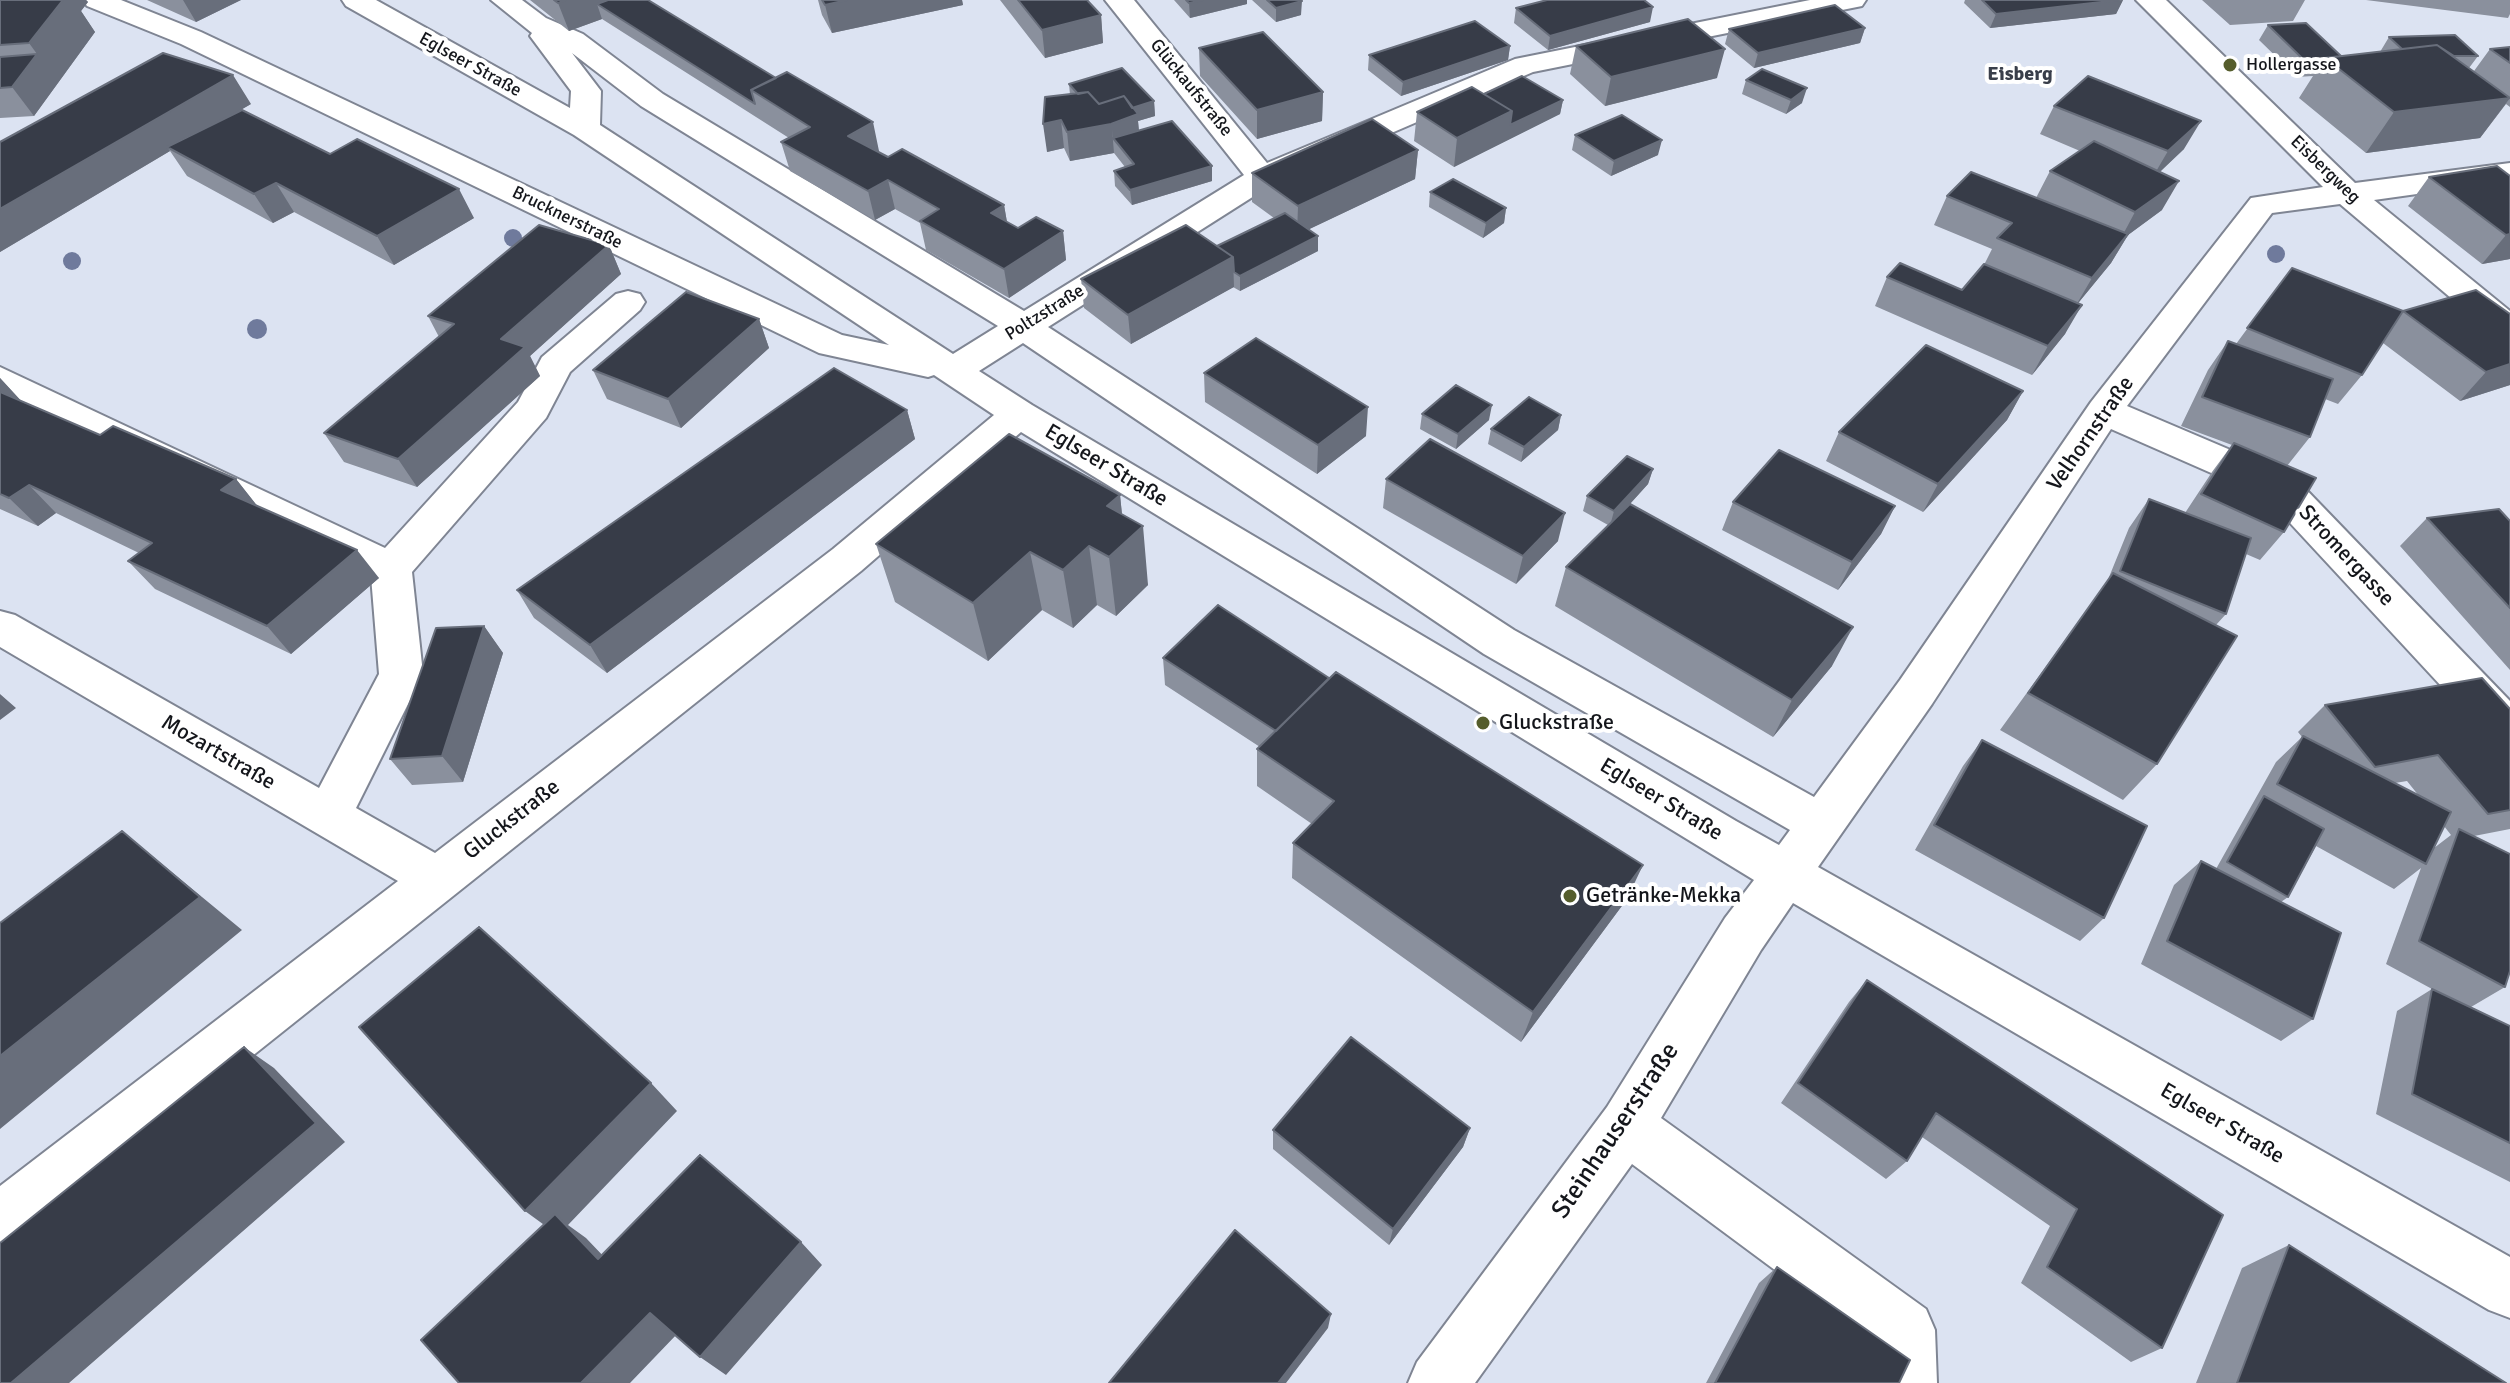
<!DOCTYPE html>
<meta charset="utf-8">
<style>
body{margin:0}
canvas{display:block;background:#dce3f2}
</style>
<canvas width="2510" height="1383"></canvas>
<script>
const g = document.querySelector('canvas').getContext('2d');
g.lineJoin = 'round';
function shape(rows) {
  const path = new Path2D();
  for (const r of rows) {
    path.moveTo(r[0], r[1]);
    for (let i = 2; i < r.length; i += 2) path.lineTo(r[i], r[i + 1]);
  }
  return path;
}
function strokePath(path, color, width, dash) {
  g.strokeStyle = color;
  g.lineWidth = width;
  g.lineCap = dash ? 'butt' : 'round';
  g.setLineDash(dash || []);
  g.stroke(path);
}
function paint(path, color) {
  g.fillStyle = color;
  g.fill(path, 'evenodd');
}
function write(font, color, halo, rows, align = 'center') {
  g.font = font + ' Signika,sans-serif';
  g.lineWidth = 8;
  g.setLineDash([]);
  g.textBaseline = 'middle';
  g.strokeStyle = halo;
  g.fillStyle = color;
  for (const [text, x, y, turn = 0] of rows) {
    g.save();
    g.translate(x, y);
    g.rotate((+turn || 0) * Math.PI / 180);
    g.textAlign = isNaN(turn) ? turn : align;
    if (halo) g.strokeText(text, 0, 0);
    g.fillText(text, 0, 0);
    g.restore();
  }
}
const minor = shape([
 [83,0,121,0,201,32,842,335,889,345,574,135,346,6,342,0,376,0,570,108,571,91,530,36,532,33,491,0,522,0,546,18,583,34,663,94,1024,311,1244,175,1105,0,1134,0,1267,163,1515,59,1810,0,1866,0,1862,6,1852,8,1533,72,1273,184,1048,327,1514,630,1814,797,1900,680,2091,402,2251,198,2323,187,2136,0,2166,0,2355,183,2510,163,2510,181,2374,200,2510,311,2510,340,2497,337,2340,204,2272,213,2127,406,2294,477,2510,701,2510,748,2494,743,2266,497,2111,429,1932,704,1818,867,2510,1257,2510,1318,2489,1310,1793,903,1761,950,1661,1118,1926,1309,1935,1330,1937,1383,1877,1383,1876,1345,1632,1164,1475,1383,1408,1383,1417,1362,1607,1107,1725,918,1754,880,1021,432,861,571,20,1241,0,1249,0,1186,398,881,0,647,0,611,15,615,319,788,379,674,371,576,0,394,0,367,385,548,518,402,542,357,616,294,628,291,640,294,645,302,640,310,570,372,546,418,412,572,423,674,356,808,435,853,833,549,994,415,934,375,928,377,819,353,181,44,87,6,83,0],
 [572,53,641,106,998,326,953,354,600,125,601,91,572,53],
 [1023,343,1484,654,1790,830,1779,845,1736,821,1032,405,979,371,1023,343]
]);
strokePath(minor, '#7f8593', 4);
paint(minor, '#fff');
g.fillStyle = '#6f7a9c';
for (const [x, y, r] of [
 [513,238,9],
 [2276,254,9],
 [72,261,9],
 [257,329,10]
]) {
  g.beginPath();
  g.arc(x, y, r, 0, 2 * Math.PI);
  g.fill();
}
paint(shape([
 [0,0,86,0,88,2,81,11,95,32,34,116,0,118],
 [147,0,241,0,196,22],
 [530,0,648,0,879,151,878,152,888,157,1004,205,1007,222,1018,228,1063,231,1066,260,1009,298,926,250,920,223,895,209,875,220,790,171,781,142,789,138,602,19,569,31],
 [818,0,962,0,963,5,832,33,822,15],
 [1000,0,1087,0,1101,15,1103,43,1045,58],
 [1174,0,1247,0,1247,4,1190,18],
 [1252,0,1301,0,1301,15,1276,22],
 [1965,0,2123,0,2116,14,1990,28,1964,3],
 [2202,0,2305,0,2293,21,2230,25],
 [2366,0,2510,0,2510,14,2508,18],
 [1516,8,1650,22,1548,50,1514,23],
 [2268,25,2341,56,2380,52,2389,37,2478,56,2469,68,2474,71,2490,49,2510,47,2510,107,2506,104,2480,138,2366,153,2299,98,2313,76,2297,77,2259,40],
 [1865,28,1860,43,1754,68,1725,44,1729,29],
 [1510,46,1508,60,1401,96,1368,70,1369,55],
 [1576,46,1717,78,1605,106,1570,74],
 [1199,48,1323,92,1322,121,1257,139,1200,76],
 [1746,80,1802,103,1786,114,1742,94],
 [1069,84,1154,101,1155,116,1138,121,1139,131,1212,166,1212,181,1132,205,1115,186,1114,171,1125,167,1114,153,1070,161,1064,148,1047,152,1070,95],
 [1484,94,1563,100,1560,114,1454,167,1414,141,1417,112],
 [251,104,233,114,330,154,474,218,394,265,294,212,273,223,187,176,170,151,0,252,0,142],
 [2054,106,2184,149,2160,172,2162,210,2128,235,2111,263,2078,303,2065,334,2032,375,1875,306,1887,277,1962,290,1984,265,1992,249,1934,225,1947,196,2036,198,2050,171,2080,151,2040,134],
 [1575,135,1658,155,1611,176,1572,150],
 [1418,150,1415,179,1309,229,1318,251,1240,291,1233,287,1131,344,1084,308,1081,279,1217,246,1274,218,1252,202,1252,173],
 [2510,176,2510,259,2482,264,2408,206,2429,177],
 [1430,192,1506,208,1504,223,1483,238,1429,207],
 [609,245,621,274,530,356,540,376,417,487,344,462,324,433,439,337,428,316],
 [2292,268,2403,311,2510,385,2460,401,2383,343,2362,375,2338,404,2325,399,2310,437,2287,466,2284,532,2260,560,2246,554,2226,614,2216,625,2157,764,2123,800,2000,730,2107,582,2129,528,2149,499,2185,513,2212,472,2232,445,2181,426,2208,370,2228,341,2236,344],
 [759,319,769,348,681,428,607,399,593,370],
 [1204,373,1366,436,1317,474,1205,402],
 [0,378,21,401,100,435,236,479,257,506,379,578,291,654,155,589,128,561,139,553,56,513,38,526,0,509],
 [2023,391,2007,420,1923,512,1826,461,1839,432],
 [907,410,915,439,607,673,534,618,517,590],
 [1422,414,1489,420,1456,449,1420,429],
 [1561,415,1558,430,1521,462,1488,444,1491,429],
 [1653,469,1648,484,1629,505,1832,666,1773,737,1555,606,1566,567,1608,525,1583,511,1587,496],
 [1386,479,1558,541,1516,584,1383,508],
 [1120,495,1122,515,1148,585,1116,616,1097,605,1073,628,1042,610,988,661,895,602,876,544],
 [1733,502,1895,506,1881,534,1838,590,1722,530],
 [2427,518,2510,521,2510,670,2400,546],
 [484,626,503,653,463,782,412,785,390,759],
 [1163,658,1627,899,1521,1042,1292,878,1293,843,1312,824,1257,786,1257,749,1260,747,1165,685],
 [2325,705,2510,709,2510,829,2474,836,2505,987,2471,1007,2510,1026,2510,1182,2376,1114,2397,1011,2432,989,2386,964,2421,868,2394,889,2316,846,2288,897,2281,902,2313,1019,2281,1041,2141,964,2174,885,2201,861,2216,869,2276,762,2302,737,2298,732],
 [2407,781,2419,796,2395,783],
 [2444,826,2451,835,2434,848],
 [1982,740,2104,918,2080,941,1915,850,1963,766],
 [1867,980,2223,1215,2162,1348,2131,1362,2021,1283,2050,1226,1922,1137,1907,1161,1886,1179,1781,1103,1849,1002],
 [1470,1128,1463,1147,1389,1245,1273,1149,1273,1130],
 [2289,1245,2506,1383,2196,1383,2242,1268],
 [1777,1267,1899,1383,1706,1383,1759,1283]
]), '#8a909d');
paint(shape([
 [40,0,86,0,88,2,81,11,95,32,34,116,12,87,37,54,29,43],
 [183,0,241,0,196,22],
 [566,0,636,0,597,4,602,19,569,31,558,3],
 [847,0,962,0,963,5,832,33,825,5],
 [1203,0,1247,0,1247,4,1190,18,1189,3],
 [2123,0,2116,14,1990,28,1996,14],
 [1302,1,1301,15,1276,22,1276,8],
 [1653,7,1650,22,1548,50,1550,36],
 [1101,15,1103,43,1045,58,1042,30],
 [1865,28,1860,43,1754,68,1758,53],
 [1510,46,1508,60,1401,96,1403,82],
 [1725,49,1717,78,1605,106,1611,77],
 [233,75,251,104,172,150,167,147,170,151,0,252,0,209],
 [1807,88,1802,103,1786,114,1791,100],
 [1323,92,1322,121,1257,139,1257,110],
 [2510,98,2480,138,2366,153,2394,112],
 [1563,100,1560,114,1454,167,1457,138,1512,111],
 [1154,101,1155,116,1138,121,1140,143,1113,138,1112,129,1114,153,1070,161,1067,132,1100,118],
 [1061,120,1064,148,1047,152,1043,124],
 [2201,121,2184,149,2151,180,2168,151],
 [873,122,879,151,856,164,848,136],
 [1662,140,1658,155,1611,176,1614,161],
 [1418,150,1415,179,1297,235,1298,206],
 [1212,166,1212,181,1132,205,1130,190],
 [888,180,895,209,875,220,868,191],
 [2179,181,2162,210,2128,235,2111,263,2075,307,2092,278,2119,242,2135,212],
 [276,183,294,212,273,223,254,194],
 [459,189,474,218,394,265,377,236],
 [1004,205,1009,234,991,213],
 [1506,208,1504,223,1483,238,1486,223],
 [1063,231,1066,260,1009,298,1004,269],
 [2510,234,2510,259,2482,264,2506,235],
 [1318,236,1318,251,1240,291,1240,276],
 [609,245,621,274,530,356,540,376,417,487,398,459,501,339],
 [1233,257,1234,287,1131,344,1128,315],
 [2082,305,2065,334,2032,375,2048,346],
 [759,319,769,348,681,428,668,399],
 [2510,364,2510,385,2460,401,2486,372],
 [0,378,25,405,0,401],
 [2023,391,2007,420,1923,512,1938,484],
 [1492,405,1489,420,1456,449,1458,434],
 [1368,407,1366,436,1317,474,1318,445],
 [907,410,915,439,607,673,590,645],
 [1561,415,1558,430,1521,462,1524,447],
 [1653,469,1648,484,1610,526,1614,511],
 [236,479,259,508,221,490],
 [29,485,56,513,38,526,9,498],
 [1120,495,1125,543,1143,526,1148,585,1116,616,1109,557,1107,506],
 [1895,506,1881,534,1838,590,1852,562],
 [1565,513,1558,541,1516,584,1523,556],
 [1089,546,1097,605,1073,628,1063,570],
 [357,550,379,578,291,654,267,626],
 [1030,552,1042,610,988,661,973,603],
 [484,626,503,653,463,782,442,756],
 [1853,627,1832,666,1773,737,1792,700],
 [0,694,16,708,0,720],
 [122,831,242,930,0,1129,0,1056],
 [1643,865,1627,899,1521,1042,1533,1012],
 [244,1047,274,1068,345,1142,69,1383,11,1383],
 [651,1083,677,1111,568,1225,586,1238,628,1282,558,1235,525,1211],
 [1470,1128,1463,1147,1389,1245,1393,1229],
 [801,1242,822,1265,726,1375,700,1357],
 [650,1313,678,1333,630,1383,581,1383],
 [1331,1314,1328,1328,1286,1383,1278,1383]
]), '#686e7b');
const building = shape([
 [0,0,63,0,29,43,0,45,0,0],
 [554,0,566,0,558,3,554,0],
 [608,0,648,0,776,78,751,90,755,104,597,4,608,0],
 [822,0,847,0,825,5,822,0],
 [1018,0,1087,0,1101,15,1042,30,1018,0],
 [1186,0,1203,0,1189,3,1186,0],
 [1267,0,1301,0,1302,1,1276,8,1267,0],
 [1547,0,1644,0,1653,7,1550,36,1516,8,1547,0],
 [1982,0,2119,0,1996,14,1982,0],
 [1835,5,1865,28,1758,53,1729,29,1835,5],
 [1688,19,1725,49,1611,77,1576,46,1688,19],
 [1475,21,1510,46,1403,82,1369,55,1475,21],
 [2306,23,2341,56,2325,58,2323,61,2306,62,2268,25,2306,23],
 [1263,32,1323,92,1257,110,1199,48,1263,32],
 [2455,35,2478,56,2454,56,2437,45,2402,49,2389,37,2455,35],
 [2437,45,2510,98,2394,112,2325,58,2437,45],
 [2510,47,2510,63,2490,49,2510,47],
 [163,53,233,75,0,209,0,142,163,53],
 [37,54,12,87,0,88,0,57,37,54],
 [1122,68,1154,101,1132,108,1124,96,1099,104,1088,92,1078,94,1069,84,1122,68],
 [1762,69,1807,88,1791,100,1746,80,1762,69],
 [787,72,873,122,848,136,888,157,902,149,1004,205,991,213,1018,228,1036,217,1063,231,1004,269,920,221,939,209,888,180,868,191,781,142,810,127,751,90,787,72],
 [1522,76,1563,100,1510,125,1512,111,1484,94,1522,76],
 [2088,76,2201,121,2168,151,2054,106,2088,76],
 [1472,87,1512,111,1457,138,1417,112,1472,87],
 [1088,92,1099,104,1124,96,1138,114,1111,124,1067,132,1061,120,1043,124,1045,97,1088,92],
 [242,110,330,154,357,139,459,189,377,236,276,183,254,194,167,147,242,110],
 [1622,115,1662,140,1614,161,1575,135,1622,115],
 [1372,119,1418,150,1298,206,1252,173,1372,119],
 [1172,121,1212,166,1130,190,1114,171,1134,164,1113,138,1172,121],
 [2094,141,2179,181,2135,212,2050,171,2094,141],
 [2497,166,2510,176,2510,234,2506,235,2429,177,2497,166],
 [1971,172,2128,234,2092,278,1997,238,2012,223,1947,196,1971,172],
 [1453,179,1506,208,1486,223,1430,192,1453,179],
 [1285,213,1318,236,1240,276,1234,272,1233,257,1217,246,1285,213],
 [539,225,609,245,501,339,525,347,398,459,324,433,454,324,428,316,539,225],
 [1186,225,1233,257,1128,315,1081,279,1186,225],
 [1900,263,1962,290,1984,264,2082,305,2048,346,1887,277,1900,263],
 [2292,268,2403,311,2362,375,2247,328,2292,268],
 [2476,290,2510,314,2510,364,2486,372,2403,311,2476,290],
 [686,292,759,319,668,399,593,370,686,292],
 [1256,338,1368,407,1318,445,1204,373,1256,338],
 [2228,341,2333,379,2310,437,2202,397,2228,341],
 [1926,345,2023,391,1938,484,1839,432,1926,345],
 [834,368,907,410,590,645,517,590,834,368],
 [1456,385,1492,405,1458,434,1422,414,1456,385],
 [0,392,100,435,113,426,236,479,221,490,357,550,267,626,128,561,152,543,29,485,9,498,0,494,0,392],
 [1529,397,1561,415,1524,447,1491,429,1529,397],
 [1009,434,1120,495,1107,506,1143,526,1109,557,1089,546,1063,570,1030,552,973,603,876,544,1009,434],
 [1430,439,1565,513,1523,556,1386,479,1430,439],
 [2234,443,2316,478,2284,532,2201,494,2234,443],
 [1779,450,1895,506,1852,562,1733,502,1779,450],
 [1627,456,1653,469,1614,511,1587,496,1627,456],
 [2149,499,2251,538,2226,614,2120,571,2149,499],
 [1630,504,1853,627,1792,700,1566,567,1630,504],
 [2499,509,2510,521,2510,608,2427,518,2499,509],
 [2113,573,2237,636,2157,764,2028,693,2113,573],
 [1218,605,1329,678,1276,731,1163,658,1218,605],
 [484,626,442,756,390,759,436,628,484,626],
 [1336,672,1643,865,1533,1012,1293,843,1334,801,1257,749,1336,672],
 [2482,678,2510,709,2510,810,2488,814,2438,755,2375,767,2325,705,2482,678],
 [2303,736,2451,812,2426,864,2277,784,2303,736],
 [1982,740,2147,826,2104,918,1934,825,1982,740],
 [2264,796,2324,829,2288,897,2227,862,2264,796],
 [2459,829,2510,854,2510,971,2505,987,2419,941,2459,829],
 [122,831,200,897,0,1056,0,923,122,831],
 [2201,861,2341,933,2313,1019,2167,941,2201,861],
 [479,927,651,1083,525,1211,359,1027,479,927],
 [1867,980,2223,1215,2162,1348,2047,1267,2077,1209,1936,1113,1907,1161,1798,1083,1867,980],
 [2432,989,2510,1026,2510,1143,2412,1094,2432,989],
 [1351,1037,1470,1128,1393,1229,1273,1130,1351,1037],
 [244,1047,316,1123,11,1383,0,1383,0,1243,244,1047],
 [700,1155,801,1242,700,1357,650,1313,581,1383,459,1383,421,1340,555,1214,598,1259,700,1155],
 [1235,1230,1331,1314,1278,1383,1109,1383,1235,1230],
 [2289,1245,2506,1383,2237,1383,2289,1245],
 [1777,1267,1910,1360,1899,1383,1715,1383,1777,1267]
]);
paint(building, '#373c48');
strokePath(building, '#686e7b', 2);
for (const [x, y, r, color] of [
 [2230,65,8,"#555d2c"],
 [1483,723,8,"#555d2c"],
 [1570,896,8,"#555d2c"]
]) {
  const dot = new Path2D();
  dot.arc(x, y, r, 0, 2 * Math.PI);
  g.fillStyle = color;
  g.fill(dot);
  strokePath(dot, '#fff', 3);
}
write('18px', '#14161b', '#fff', [
 ["Eglseer Straße",470,65,29],
 ["Glückaufstraße",1191,88,51],
 ["Eisbergweg",2325,170,44],
 ["Brucknerstraße",567,218,26],
 ["Poltzstraße",1045,313,-32]
]);
write('18px', '#14161b', '#fff', [
 ["Hollergasse",2246,65]
], 'left');
write('bold 20px', '#393e4a', '#fff', [
 ["Eisberg",2020,75]
]);
write('22px', '#14161b', '#fff', [
 ["Velhornstraße",2091,434,-55],
 ["Eglseer Straße",1106,466,31],
 ["Stromergasse",2346,556,47],
 ["Mozartstraße",218,753,30],
 ["Eglseer Straße",1661,800,31],
 ["Gluckstraße",512,820,-38],
 ["Eglseer Straße",2222,1124,30]
]);
write('22px', '#14161b', '#fff', [
 ["Gluckstraße",1499,723],
 ["Getränke-Mekka",1586,896]
], 'left');
write('26px', '#14161b', '#fff', [
 ["Steinhauserstraße",1616,1131,-56]
]);
</script>
